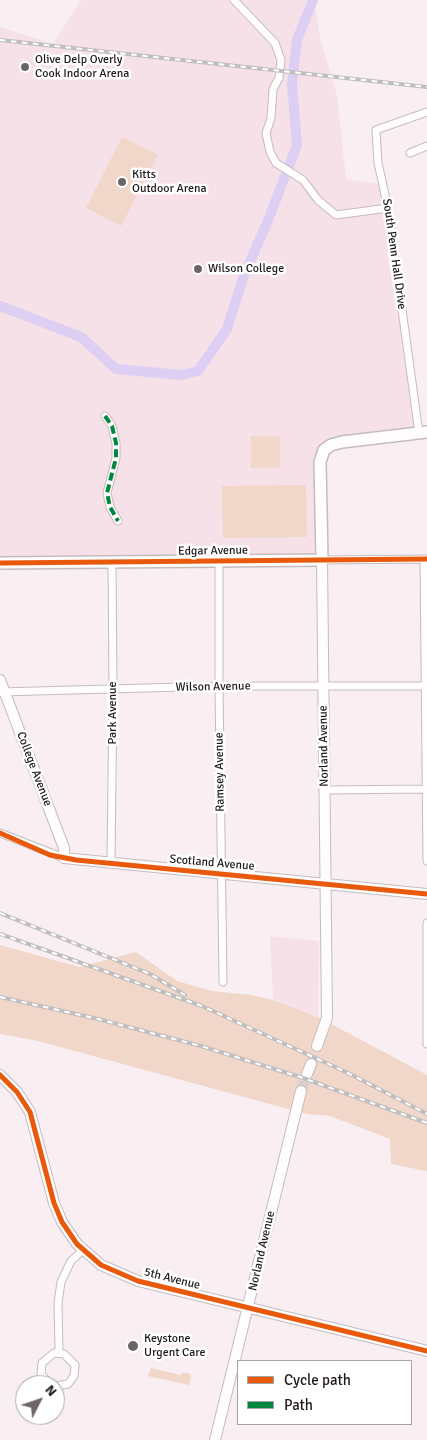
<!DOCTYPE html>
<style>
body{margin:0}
#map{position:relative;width:427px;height:1440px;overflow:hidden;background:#f9eef1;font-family:Signika,sans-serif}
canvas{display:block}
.legend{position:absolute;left:237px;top:1360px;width:175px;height:65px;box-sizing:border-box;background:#fff;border:1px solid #a6a3a4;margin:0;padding:6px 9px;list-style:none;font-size:15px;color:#201a1c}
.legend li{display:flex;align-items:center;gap:10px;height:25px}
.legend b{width:25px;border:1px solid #a6a3a4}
.north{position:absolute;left:15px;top:1375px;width:50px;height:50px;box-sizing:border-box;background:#fff;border:1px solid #a6a3a4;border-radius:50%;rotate:49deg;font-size:14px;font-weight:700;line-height:20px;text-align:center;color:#201a1c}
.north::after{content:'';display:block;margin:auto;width:18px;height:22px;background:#6c6467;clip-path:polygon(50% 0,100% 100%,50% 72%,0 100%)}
</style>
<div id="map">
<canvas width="427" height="1440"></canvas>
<ul class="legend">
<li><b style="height:6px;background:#e8590c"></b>Cycle path</li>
<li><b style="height:6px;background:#00873e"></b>Path</li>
</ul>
<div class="north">N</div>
</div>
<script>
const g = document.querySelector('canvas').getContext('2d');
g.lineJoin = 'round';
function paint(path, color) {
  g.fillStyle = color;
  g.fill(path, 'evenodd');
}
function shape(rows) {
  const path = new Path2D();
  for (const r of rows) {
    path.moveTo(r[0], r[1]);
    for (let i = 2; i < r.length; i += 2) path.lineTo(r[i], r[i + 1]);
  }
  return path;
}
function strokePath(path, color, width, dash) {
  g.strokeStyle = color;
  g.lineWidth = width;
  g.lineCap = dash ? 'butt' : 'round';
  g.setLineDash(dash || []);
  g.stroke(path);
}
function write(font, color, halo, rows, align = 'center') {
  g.font = font + ' Signika,sans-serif';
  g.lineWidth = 5;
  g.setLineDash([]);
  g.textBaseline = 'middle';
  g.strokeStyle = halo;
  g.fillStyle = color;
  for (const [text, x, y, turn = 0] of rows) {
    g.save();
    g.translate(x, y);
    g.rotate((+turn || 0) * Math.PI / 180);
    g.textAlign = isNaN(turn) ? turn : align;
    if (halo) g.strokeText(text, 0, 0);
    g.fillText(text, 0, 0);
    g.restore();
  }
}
paint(shape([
 [81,0,314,0,320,38,337,95,346,179,383,185,419,433,324,450,322,560,0,563,0,27,53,44],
 [270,936,319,941,318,1017,273,1000]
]), '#f5e1e7');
paint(shape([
 [122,137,158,155,121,226,86,208],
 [251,436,280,436,280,468,251,468],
 [306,485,307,537,223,538,222,486],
 [0,945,79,967,136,952,177,981,212,991,251,995,273,1000,318,1017,427,1075,427,1171,391,1164,390,1139,330,1116,307,1114,38,1041,0,1034],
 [151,1368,181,1375,182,1373,189,1373,191,1376,189,1385,148,1376]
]), '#f0d7c9');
strokePath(shape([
 [0,306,81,337,116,369,182,375,198,371,227,329,244,275,267,223,297,145,292,84,297,40,313,0]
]), '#dccff3', 10);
strokePath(shape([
 [311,1064,317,1046],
 [301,1091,307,1074]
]), '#d8ced1', 10, [10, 5]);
const street = shape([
 [234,0,275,43,281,60,279,78,273,89,271,118,266,133,270,152,276,163,303,180,318,200,336,215,388,208],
 [410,153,427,146],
 [105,416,112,426,116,443,116,458,107,493,110,507,118,521],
 [419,433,388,208,378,163,376,130,427,112],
 [424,559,427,861],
 [322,560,427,559],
 [219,561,219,686,223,982],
 [0,692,219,686,427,686],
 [324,790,427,789],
 [0,833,64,858],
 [111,864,113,690,112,562],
 [427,1044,427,923],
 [59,1352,58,1303,61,1282,71,1261,83,1250],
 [51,1385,41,1374,42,1363,54,1353,64,1354,75,1365,74,1376,68,1384,55,1386]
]);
const secondary = shape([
 [0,680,64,848,64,858,427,894],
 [317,1046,327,1018,322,560],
 [307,1074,311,1064],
 [0,1075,17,1092,30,1112,54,1203,62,1222,77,1244,101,1265,138,1281,427,1351],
 [215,1440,301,1091]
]);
const primary = shape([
 [0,563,322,560,320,462,324,450,331,445,342,442,427,432]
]);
strokePath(street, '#c5bcbf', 9);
strokePath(secondary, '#c5bcbf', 12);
strokePath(primary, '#c5bcbf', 14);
strokePath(street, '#fefcfd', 7);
strokePath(secondary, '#fefcfd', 10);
strokePath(primary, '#fefcfd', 11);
const rail = shape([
 [0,40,427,87],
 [0,913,150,974,185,995],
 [0,934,202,1006,348,1073,427,1114],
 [0,997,98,1019,201,1046,303,1078,427,1123]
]);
strokePath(rail, '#c0bebe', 4);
strokePath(rail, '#fff', 2, [5.5]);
strokePath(shape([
 [105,416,112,426,116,443,116,458,107,493,110,507,118,521]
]), '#00873e', 4, [8, 4]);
strokePath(shape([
 [0,563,427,559],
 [0,833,50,855,76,860,427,894],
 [0,1075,17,1092,30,1112,54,1203,62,1222,77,1244,101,1265,138,1281,427,1351]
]), '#e8590c', 5);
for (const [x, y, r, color] of [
 [25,67,5,"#6c6467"],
 [122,182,5,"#6c6467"],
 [198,269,5,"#6c6467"],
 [133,1346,6,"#6c6467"]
]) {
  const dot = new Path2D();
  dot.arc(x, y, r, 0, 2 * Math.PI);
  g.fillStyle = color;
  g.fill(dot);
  strokePath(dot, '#fff', 2);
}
write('12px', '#201a1c', '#fff', [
 ["Olive Delp Overly",35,60],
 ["Cook Indoor Arena",35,74],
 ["Kitts",132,175],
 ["Outdoor Arena",132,189],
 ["Wilson College",208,269],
 ["Keystone",144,1339],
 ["Urgent Care",144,1353]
], 'left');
write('12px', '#201a1c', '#fff', [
 ["South Penn Hall Drive",394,254,82],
 ["Edgar Avenue",213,551,-1],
 ["Wilson Avenue",213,687,-1],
 ["Park Avenue",113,713,-90],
 ["Norland Avenue",324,746,-91],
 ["College Avenue",34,769,69],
 ["Ramsey Avenue",220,772,-91],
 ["Scotland Avenue",212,863,5],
 ["Norland Avenue",262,1251,-77],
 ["5th Avenue",172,1279,14]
]);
</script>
